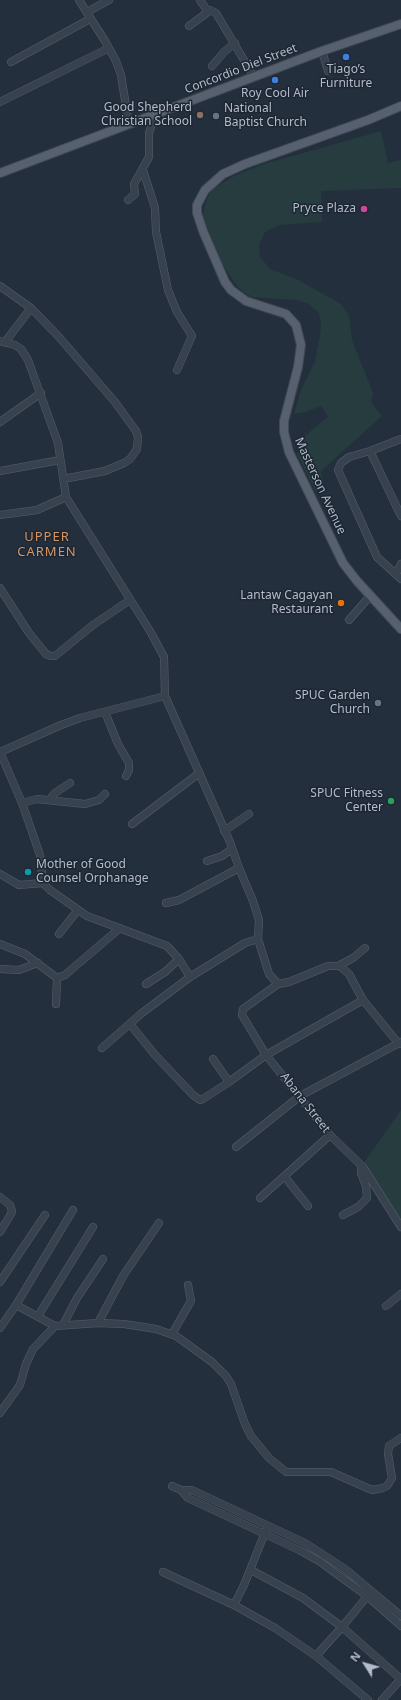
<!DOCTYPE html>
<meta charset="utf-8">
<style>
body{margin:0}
#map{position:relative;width:401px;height:1700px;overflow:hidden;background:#242f3e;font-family:"Noto Sans",sans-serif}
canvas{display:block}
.north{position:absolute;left:345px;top:1644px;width:40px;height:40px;-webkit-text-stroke:3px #1d2633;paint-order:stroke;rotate:307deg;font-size:11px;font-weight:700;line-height:16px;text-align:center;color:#b4bcc9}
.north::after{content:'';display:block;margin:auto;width:14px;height:18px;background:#b4bcc9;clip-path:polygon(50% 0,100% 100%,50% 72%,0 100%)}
</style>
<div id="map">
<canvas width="401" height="1700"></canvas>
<div class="north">N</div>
</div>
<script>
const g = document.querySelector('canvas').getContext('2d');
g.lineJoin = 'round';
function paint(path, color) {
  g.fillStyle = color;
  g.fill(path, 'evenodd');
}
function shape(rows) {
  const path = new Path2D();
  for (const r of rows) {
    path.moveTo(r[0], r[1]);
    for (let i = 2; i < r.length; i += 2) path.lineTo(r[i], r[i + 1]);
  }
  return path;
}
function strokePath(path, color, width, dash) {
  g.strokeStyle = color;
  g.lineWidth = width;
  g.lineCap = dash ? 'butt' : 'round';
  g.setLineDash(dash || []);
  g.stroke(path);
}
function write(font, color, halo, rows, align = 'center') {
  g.font = font + ' "Noto Sans",sans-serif';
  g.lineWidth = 3;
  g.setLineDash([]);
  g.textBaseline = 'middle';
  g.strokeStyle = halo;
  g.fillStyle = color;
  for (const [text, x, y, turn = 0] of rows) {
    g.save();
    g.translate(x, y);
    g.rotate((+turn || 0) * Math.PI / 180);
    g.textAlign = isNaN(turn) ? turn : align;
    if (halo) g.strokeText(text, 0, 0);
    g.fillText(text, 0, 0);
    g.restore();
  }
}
paint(shape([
 [381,131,388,163,401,160,401,188,321,191,322,222,279,225,265,232,259,245,260,257,270,269,298,280,341,304,349,316,352,340,373,393,371,402,382,416,321,471,324,485,316,492,297,454,306,435,328,417,321,406,306,412,294,414,301,390,315,361,320,334,321,326,319,313,307,303,296,300,252,297,243,292,234,282,222,263,205,222,203,214,204,207,211,190,234,176,264,164],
 [401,1110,401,1223,363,1164]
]), '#263c3f');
const minor = shape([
 [79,0,105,41,116,61,121,75,129,125],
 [200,0,208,12],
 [87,12,109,0],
 [189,26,208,12,210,10,216,13,254,77],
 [322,51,328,71],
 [11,62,90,19],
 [212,66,224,52,235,43],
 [0,102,109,48],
 [143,170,155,208,156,232,168,290,177,312,192,336,177,370],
 [128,200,135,194,134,184,149,157,149,133,155,115],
 [0,286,31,308,59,337,115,402,136,431,138,437,137,449,130,459,124,463,105,471,63,479],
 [0,341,15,345,21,349,28,360,58,443,66,497,150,631,164,657,165,696,230,842,239,868,253,901,259,920,258,939,269,974,278,984,289,982,328,966,338,966,341,967,349,974,363,1000,399,1044],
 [5,342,31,308],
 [0,422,41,393],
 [401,439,370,451,349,457,341,463,338,470,377,557,401,579],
 [370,451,401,516],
 [0,471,60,460],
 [0,515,37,510,66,497],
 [396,574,401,564],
 [0,588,29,633,46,654,51,656,55,656,93,625,130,600],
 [349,620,370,596],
 [105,712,118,744,129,763,129,770,126,776],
 [0,752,22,803,40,855,43,883,50,890,87,916,167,946,179,959,190,977],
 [0,752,61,725,80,718,165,696],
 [50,799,55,793,70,783],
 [22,803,37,799,85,804,99,800,105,794],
 [132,824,198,774],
 [224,831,249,814],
 [207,861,222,856,232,849],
 [0,874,19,885,43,883],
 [166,903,179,900,239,868],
 [59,934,77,911],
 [0,944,25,954,57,978],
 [338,966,353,958,365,948],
 [0,969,19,970,38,963],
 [146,984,165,972,179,959],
 [278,984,243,1009,242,1015,266,1055,330,1135,363,1167,401,1227],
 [56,1004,57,978,65,975,120,928],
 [130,1024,155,1055,193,1095,200,1100,203,1099,229,1082,266,1055,363,1000],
 [102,1048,142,1013,190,977,245,943,258,939],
 [213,1059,229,1082],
 [236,1147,300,1096,401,1042],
 [285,1177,308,1206],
 [0,1197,10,1205,12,1211,11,1214,0,1232],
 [260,1198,330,1135],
 [343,1215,358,1207,367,1198,366,1186,361,1173,361,1167],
 [0,1282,45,1215],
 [16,1305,55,1326,98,1323,124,1324,156,1329,176,1336,212,1362,226,1376,231,1384,245,1424,251,1436,269,1458,286,1472,331,1472,372,1490,383,1488,387,1486,392,1478,388,1454,389,1446,401,1438],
 [386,1306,401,1294],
 [38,1316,93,1227],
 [98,1323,123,1276,159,1223],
 [63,1325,77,1298,103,1259],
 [0,1328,16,1305,73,1210],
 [172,1334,191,1301,188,1285],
 [0,1413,20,1385,26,1364,33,1349,55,1326],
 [172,1486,181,1490,192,1490,305,1543,345,1569,401,1616],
 [181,1490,188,1498,299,1550,319,1561,367,1596,401,1626],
 [251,1570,303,1598,342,1627,370,1593],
 [163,1572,234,1605,275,1628,316,1656,368,1700],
 [234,1605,244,1585,266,1530],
 [316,1656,342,1627,401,1679],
 [382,1700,401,1679]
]);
const major = shape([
 [401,106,368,120,245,164,223,174,205,190,197,205,197,213,203,231,225,282,231,290,246,301,286,314,296,325,301,345,298,367,284,421,284,432,289,452,343,563,357,581,401,629],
 [0,173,322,51,401,24]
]);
strokePath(minor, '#565f6c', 8);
strokePath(major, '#414a57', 10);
strokePath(minor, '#38414e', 7);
strokePath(major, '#56606e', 8);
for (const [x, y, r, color] of [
 [346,57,4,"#3f7fe0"],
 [275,80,4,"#3f7fe0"],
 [200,115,4,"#8d6e63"],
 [216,116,4,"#6b7280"],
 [364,209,4,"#d1479c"],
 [341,603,4,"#e8710a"],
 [378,703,4,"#6b7280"],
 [391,801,4,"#2e9e5b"],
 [28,872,4,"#0f9aa8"]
]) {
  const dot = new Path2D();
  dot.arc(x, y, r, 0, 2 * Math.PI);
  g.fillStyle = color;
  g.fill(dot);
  strokePath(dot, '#1d2633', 1.5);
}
write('12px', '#b4bcc9', '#1d2633', [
 ["Concordio Diel Street",241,69,-21],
 ["Masterson Avenue",320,486,65],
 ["Abana Street",305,1103,52]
]);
write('12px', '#b4bcc9', '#1d2633', [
 ["Tiago’s",346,70,"center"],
 ["Furniture",346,84,"center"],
 ["Roy Cool Air",275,94,"center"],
 ["Good Shepherd",192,108],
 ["Christian School",192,122],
 ["National",224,109,"left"],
 ["Baptist Church",224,123,"left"],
 ["Pryce Plaza",356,209],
 ["Lantaw Cagayan",333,596],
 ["Restaurant",333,610],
 ["SPUC Garden",370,696],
 ["Church",370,710],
 ["SPUC Fitness",383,794],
 ["Center",383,808],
 ["Mother of Good",36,865,"left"],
 ["Counsel Orphanage",36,879,"left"]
], 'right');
g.letterSpacing = '1px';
write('13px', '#d59563', '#1d2633', [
 ["UPPER",47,537],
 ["CARMEN",47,552]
]);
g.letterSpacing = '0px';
</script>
